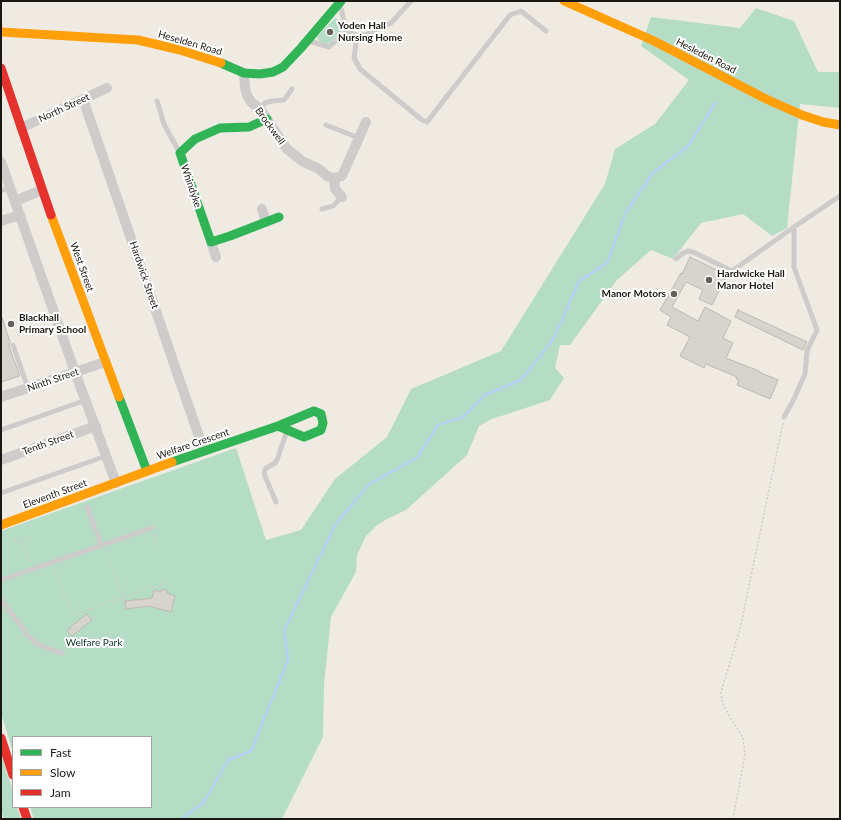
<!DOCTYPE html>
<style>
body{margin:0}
#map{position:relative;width:841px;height:820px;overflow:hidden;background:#efebe3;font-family:Lato,sans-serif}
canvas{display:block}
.frame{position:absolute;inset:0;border:2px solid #1b1813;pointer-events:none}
.legend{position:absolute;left:12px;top:736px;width:140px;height:72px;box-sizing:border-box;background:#fff;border:1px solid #a4a3a1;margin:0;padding:5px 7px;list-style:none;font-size:12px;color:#1b1813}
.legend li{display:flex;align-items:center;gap:8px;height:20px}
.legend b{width:20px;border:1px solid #a4a3a1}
</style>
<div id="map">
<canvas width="841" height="820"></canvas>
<div class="frame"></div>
<ul class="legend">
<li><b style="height:5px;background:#30b455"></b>Fast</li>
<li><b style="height:5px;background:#ff9f0a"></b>Slow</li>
<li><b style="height:5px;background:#e5322d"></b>Jam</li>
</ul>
</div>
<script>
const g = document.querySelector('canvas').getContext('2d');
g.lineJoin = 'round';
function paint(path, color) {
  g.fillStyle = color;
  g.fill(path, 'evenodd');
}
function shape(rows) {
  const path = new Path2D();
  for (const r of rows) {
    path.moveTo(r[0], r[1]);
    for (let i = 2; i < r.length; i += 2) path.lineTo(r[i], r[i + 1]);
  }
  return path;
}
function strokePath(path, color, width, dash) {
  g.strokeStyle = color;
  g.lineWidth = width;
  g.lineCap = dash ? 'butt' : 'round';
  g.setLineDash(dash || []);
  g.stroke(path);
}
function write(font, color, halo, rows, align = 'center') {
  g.font = font + ' Lato,sans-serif';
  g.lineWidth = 4;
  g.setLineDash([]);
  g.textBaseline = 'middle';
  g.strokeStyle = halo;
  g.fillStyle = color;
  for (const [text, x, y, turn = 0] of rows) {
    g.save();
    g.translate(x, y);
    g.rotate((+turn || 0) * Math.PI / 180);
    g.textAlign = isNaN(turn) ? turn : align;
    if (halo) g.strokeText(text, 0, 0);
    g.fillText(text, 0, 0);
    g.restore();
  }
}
paint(shape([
 [756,8,794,21,818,72,840,72,840,108,800,104,787,228,772,236,743,214,701,223,673,259,651,250,617,280,570,345,560,345,555,368,564,378,550,400,492,419,479,426,467,455,406,510,385,520,376,526,366,536,357,555,356,572,331,617,324,685,323,737,282,819,34,819,30,807,151,807,151,737,13,737,13,752,1,713,1,531,236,448,266,540,301,530,335,479,387,437,411,389,501,351,605,184,615,149,655,124,689,80,641,46,651,17,740,28],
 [335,18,340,21,342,25,341,32,328,44,322,43,319,41,317,37],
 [1,753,13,792,13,807,17,807,21,819,4,819,1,810]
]), '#b5ddc5');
strokePath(shape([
 [182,819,204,802,228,760,251,751,288,660,284,631,335,525,369,484,417,458,438,425,463,417,485,395,521,380,554,338,579,281,607,263,626,212,653,173,688,146,716,102]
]), '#b6cff4', 2.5);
const building = shape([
 [690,257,727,275,712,305,699,299,703,290,686,282,672,307,698,321,705,307,731,321,723,338,733,343,726,358,759,371,759,372,778,380,770,399,737,385,739,380,736,379,737,377,706,364,704,368,680,356,690,337,667,325,671,317,660,310,681,273,682,274,690,257],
 [738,310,807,342,803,350,735,317,738,310],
 [1,317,2,317,10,342,9,346,20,376,1,382,1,317],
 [162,589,168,591,167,593,175,596,171,612,148,606,126,609,125,601,152,598,154,590,161,592,162,589],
 [87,614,92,620,72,636,67,631,71,628,70,627,87,614]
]);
paint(building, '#d7d4ce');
strokePath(building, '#bbb8b2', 1);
strokePath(shape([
 [153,534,158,547],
 [14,539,19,542,22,541,26,540,28,538,29,534],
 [22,541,31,563],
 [105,551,123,598,125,610],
 [54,568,72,615,166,583],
 [733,819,745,755,743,738,730,717,722,702,721,692,740,629,783,423]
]), '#cdccc8', 1.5, [2, 2]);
strokePath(shape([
 [346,31,357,35,367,34,391,23,411,1],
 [357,35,354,58,360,69,422,120,427,122,510,15,521,11,546,31],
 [309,41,329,47,346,31,345,24,340,5],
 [157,101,164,124,179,152],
 [260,109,265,103,272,101,284,100,292,89],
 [326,125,359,138],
 [1,191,10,187],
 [322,209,333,206,342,197],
 [676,259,683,253,688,251,693,252,732,271,794,227,840,196],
 [13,345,28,388],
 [784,417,793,401,805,374,807,351,817,330,794,267,794,227],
 [1,430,86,400],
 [1,493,106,456],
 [276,502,265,476,264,472,266,468,275,463,277,460,287,431],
 [87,507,101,545],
 [1,580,152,528],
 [1,600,29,637,41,646,62,653]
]), '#ceccca', 5);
strokePath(shape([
 [244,73,245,88,247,95,251,102,261,110,287,149,302,161,319,169,327,176,334,178,342,176,366,122],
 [83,99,204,451],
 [21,128,107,88],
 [1,162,75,372,116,483],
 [334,178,335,189,342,197],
 [15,201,42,190],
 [262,209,266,222],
 [1,221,20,215],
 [211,242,216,257],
 [1,397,105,362],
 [1,460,96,426]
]), '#ceccca', 10);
strokePath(shape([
 [221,63,244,73,260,74,273,72,283,67,301,48,341,1],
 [267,119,249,127,220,128,195,139,180,153,211,242,230,236,279,217],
 [119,397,147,471],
 [172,462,278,426,314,411,321,414,323,423,321,430,304,437,278,426]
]), '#30b455', 9);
strokePath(shape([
 [564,1,654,41,766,99,802,115,823,122,840,125],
 [1,32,138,40,180,50,221,63],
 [51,215,119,397],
 [1,525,172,462]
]), '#ff9f0a', 9);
strokePath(shape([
 [1,68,51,215],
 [1,738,13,775],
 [23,807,27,819]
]), '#e5322d', 9);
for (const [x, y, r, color] of [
 [330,32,4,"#65625c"],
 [709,280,4,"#65625c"],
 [674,294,4,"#65625c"],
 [11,324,4,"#65625c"]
]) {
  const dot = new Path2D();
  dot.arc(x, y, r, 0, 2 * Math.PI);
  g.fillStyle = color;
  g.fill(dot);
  strokePath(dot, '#fff', 1.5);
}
write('bold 10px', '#1b1813', '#fff', [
 ["Yoden Hall",338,26],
 ["Nursing Home",338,38],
 ["Hardwicke Hall",717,274],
 ["Manor Hotel",717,286],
 ["Manor Motors",666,294,"right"],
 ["Blackhall",19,318],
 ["Primary School",19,330]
], 'left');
write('10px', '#1b1813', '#fff', [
 ["Heselden Road",190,43,16],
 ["Hesleden Road",706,56,27],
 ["North Street",64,108,-25],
 ["Brockwell",270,126,54],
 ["Whindyke",191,186,71],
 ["West Street",82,267,70],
 ["Hardwick Street",144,275,71],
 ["Ninth Street",53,380,-19],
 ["Tenth Street",48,443,-20],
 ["Welfare Crescent",193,444,-19],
 ["Eleventh Street",55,494,-20]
]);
write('10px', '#0b3726', '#fff', [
 ["Welfare Park",94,643]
]);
</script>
